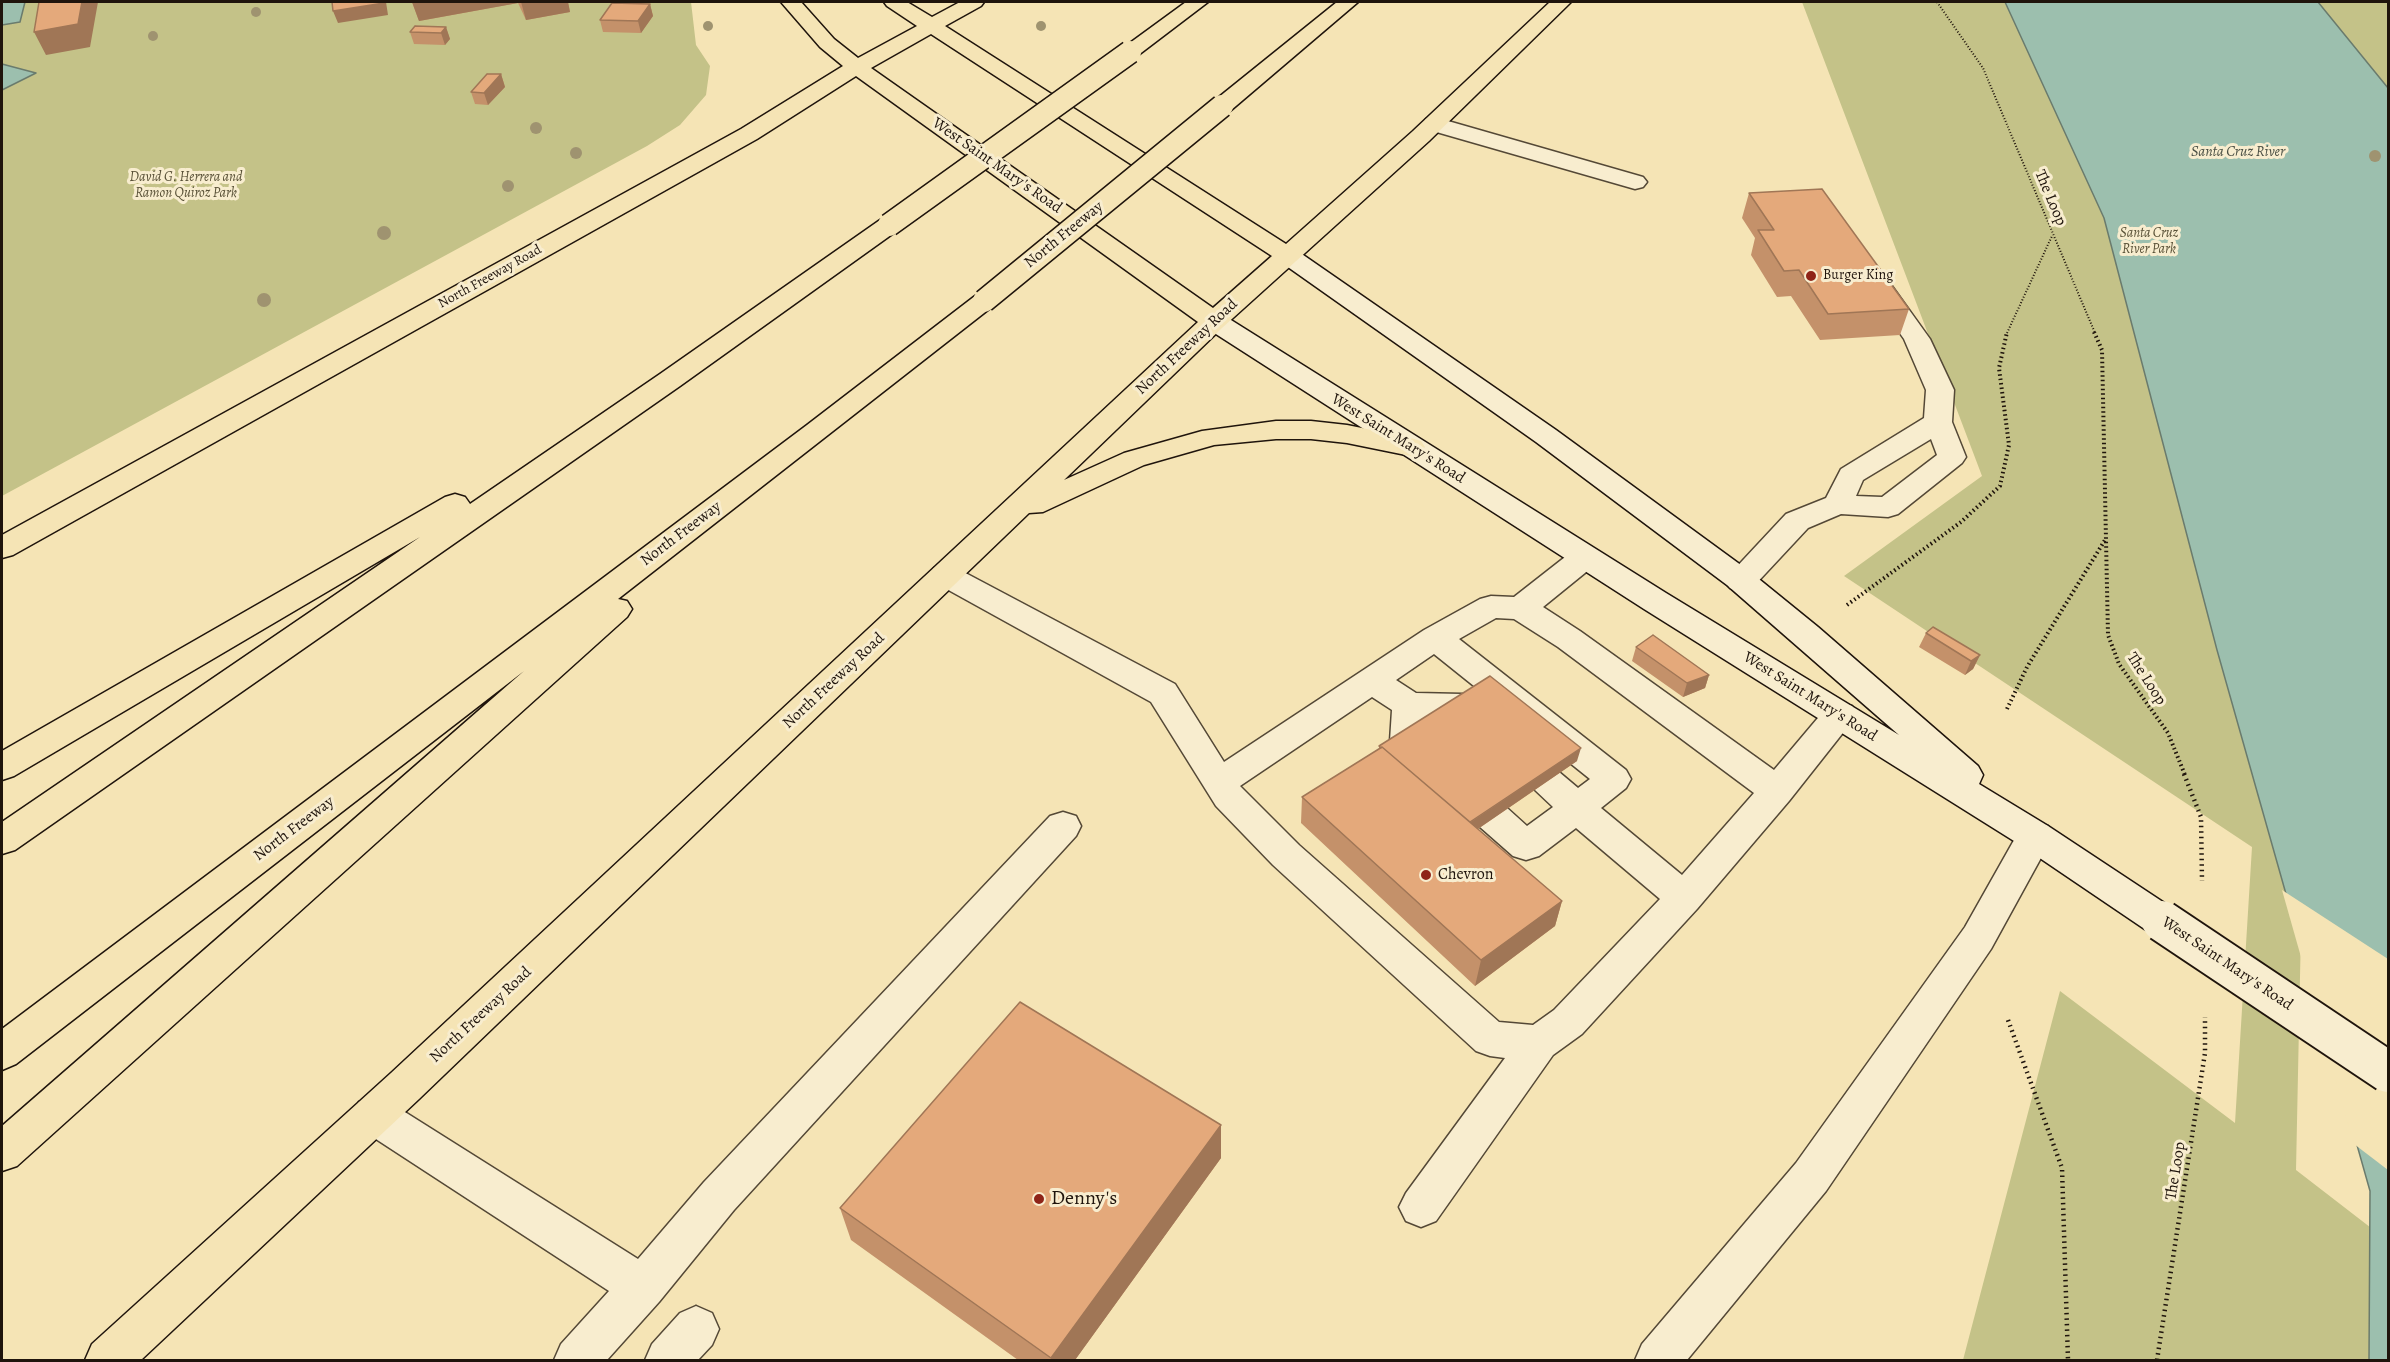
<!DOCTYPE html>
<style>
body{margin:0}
#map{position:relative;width:2390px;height:1362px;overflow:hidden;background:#f5e4b5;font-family:Alegreya,serif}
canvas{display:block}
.frame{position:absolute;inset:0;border:3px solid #1f140c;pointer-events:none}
</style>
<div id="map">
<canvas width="2390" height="1362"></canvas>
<div class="frame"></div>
</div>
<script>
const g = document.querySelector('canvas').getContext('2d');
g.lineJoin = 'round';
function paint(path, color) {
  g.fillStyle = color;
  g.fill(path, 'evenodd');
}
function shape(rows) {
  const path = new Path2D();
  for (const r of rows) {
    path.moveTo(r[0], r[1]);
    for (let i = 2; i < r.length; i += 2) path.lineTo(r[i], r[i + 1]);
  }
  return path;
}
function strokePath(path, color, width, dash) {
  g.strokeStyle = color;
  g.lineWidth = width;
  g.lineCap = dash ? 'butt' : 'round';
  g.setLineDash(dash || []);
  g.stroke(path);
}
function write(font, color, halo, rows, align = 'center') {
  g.font = font + ' Alegreya,serif';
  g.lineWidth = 6;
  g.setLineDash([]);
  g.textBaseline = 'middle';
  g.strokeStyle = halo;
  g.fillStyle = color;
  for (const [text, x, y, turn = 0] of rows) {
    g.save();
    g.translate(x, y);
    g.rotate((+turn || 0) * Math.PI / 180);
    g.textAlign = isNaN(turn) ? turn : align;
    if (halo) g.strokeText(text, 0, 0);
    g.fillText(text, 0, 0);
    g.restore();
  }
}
paint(shape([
 [2,2,691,2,696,45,710,66,706,95,680,125,647,146,2,496],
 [1802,2,2388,2,2388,937,2302,880,2296,1170,2388,1241,2388,1360,1963,1360,2060,991,2235,1123,2252,847,1844,576,1982,476]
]), '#c4c288');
const water = shape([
 [2,2,25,2,20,22,2,25,2,2],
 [2005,2,2318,2,2388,88,2388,1360,2369,1360,2370,1191,2217,650,2104,218,2005,2],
 [2,64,36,73,2,90,2,64]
]);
paint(water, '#9cbfae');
strokePath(water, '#6a7b6d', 1.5);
paint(shape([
 [2282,890,2388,959,2388,1170,2354,1144]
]), '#f5e4b5');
const lane = shape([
 [1434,117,1643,177,1647,182,1643,187,1635,189,1426,129,1423,124,1426,119,1434,117],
 [1878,276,1887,279,1930,339,1954,390,1952,422,1966,457,1962,463,1898,514,1888,517,1841,514,1808,528,1752,588,1741,592,1730,588,1725,581,1730,574,1786,514,1826,498,1841,469,1924,418,1926,390,1904,339,1865,284,1869,279,1878,276],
 [1931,439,1937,455,1882,497,1856,496,1863,480,1931,439],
 [1585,547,1596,550,1600,557,1596,564,1543,607,1580,631,1774,770,1828,706,1840,703,1852,706,1857,715,1789,801,1697,909,1582,1034,1553,1055,1436,1221,1421,1227,1406,1221,1399,1207,1406,1193,1505,1058,1490,1056,1476,1051,1273,865,1216,806,1151,702,934,582,930,575,934,568,945,565,956,568,1175,684,1224,762,1424,630,1480,599,1491,596,1514,597,1574,550,1585,547],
 [1496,618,1514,619,1558,647,1754,793,1682,875,1601,808,1626,788,1631,779,1626,770,1459,639,1496,618],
 [1434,654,1590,779,1578,788,1559,772,1547,768,1535,772,1530,781,1535,790,1553,807,1527,826,1506,807,1493,803,1480,807,1475,817,1480,827,1513,856,1526,860,1539,856,1576,828,1660,899,1554,1010,1533,1025,1499,1022,1299,845,1240,786,1372,697,1392,710,1390,741,1395,750,1407,754,1419,750,1424,741,1425,718,1462,718,1474,715,1479,706,1474,697,1462,694,1416,693,1396,680,1434,654],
 [1063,812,1076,816,1081,826,1076,836,734,1210,659,1302,607,1360,554,1360,561,1344,609,1291,359,1128,353,1115,359,1102,374,1096,389,1102,638,1259,704,1182,1050,816,1063,812],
 [2035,822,2048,826,2053,836,1991,949,1826,1191,1687,1360,1635,1360,1642,1344,1796,1163,1965,927,2022,826,2035,822],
 [696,1306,712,1313,719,1329,712,1345,698,1360,645,1360,652,1344,680,1313,696,1306]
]);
const secondary = shape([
 [1287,248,1296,250,1556,430,1749,571,1818,627,1978,766,1983,775,1979,784,2048,826,2175,910,2181,921,2175,932,2162,936,2149,932,2022,846,1644,609,1205,327,1201,321,1205,315,1214,313,1223,315,1666,593,1899,735,1727,585,1536,442,1278,260,1275,255,1278,250,1287,248]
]);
const primary = shape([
 [781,2,801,2,834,39,858,58,917,26,887,6,884,2,907,2,932,17,960,2,984,2,981,6,945,26,1286,244,1413,131,1550,2,1571,2,1429,141,1223,327,1064,480,1124,453,1202,431,1276,421,1311,421,1347,425,1411,438,1421,441,1425,447,1421,453,1411,456,1347,443,1311,439,1276,439,1214,445,1144,465,1043,512,1029,513,419,1099,141,1360,85,1360,92,1344,391,1073,1198,322,856,76,757,139,13,555,2,558,2,535,741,129,843,66,820,47,781,2],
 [931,34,1272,256,1213,308,871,68,931,34]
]);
const highway = shape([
 [1186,2,1208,2,1137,56,1130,58,1123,56,1120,52,1123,48,1186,2],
 [1337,2,1358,2,1230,111,1222,113,1214,111,1211,106,1214,101,1337,2],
 [889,218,898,220,901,225,898,230,680,386,15,850,2,854,2,822,420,537,14,776,2,780,2,751,445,497,455,494,465,497,470,504,660,374,880,220,889,218],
 [984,293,993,296,997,301,993,306,618,599,627,601,632,609,627,617,17,1166,2,1171,2,1126,524,671,16,1064,2,1070,2,1029,807,425,975,296,984,293]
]);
strokePath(lane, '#544836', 3);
strokePath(secondary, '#1f140c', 3);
strokePath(primary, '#1f140c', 3);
strokePath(highway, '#1f140c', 3);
strokePath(shape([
 [1937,2,1983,68,2095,333],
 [2007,333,2052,236]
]), '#1f140c', 2, [1, 2]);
strokePath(shape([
 [2094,332,2102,350,2108,635,2119,664,2168,733,2185,775],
 [1847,605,1961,522,2000,486,2009,445,1999,368,2007,332],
 [2007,709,2027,667,2105,540]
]), '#1f140c', 4, [1.5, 3]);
strokePath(shape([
 [2184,774,2201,817,2202,881],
 [2008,1020,2062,1168,2068,1360],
 [2157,1360,2205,1053,2205,1017]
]), '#1f140c', 4.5, [1.5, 4]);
paint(lane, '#f8edcf');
paint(secondary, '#f8edcf');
paint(primary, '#f5e4b5');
paint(highway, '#f5e4b5');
const secondaryBridge = shape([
 [2162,921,2388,1072]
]);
const highwayBridge = shape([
 [889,225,1130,52],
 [984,301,1222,106]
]);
strokePath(secondaryBridge, '#1f140c', 44, []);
strokePath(highwayBridge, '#1f140c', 25, []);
strokePath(secondaryBridge, '#f8edcf', 40);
strokePath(highwayBridge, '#f5e4b5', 22);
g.fillStyle = '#9f9370';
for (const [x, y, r] of [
 [256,12,5],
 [708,26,5],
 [1041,26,5],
 [153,36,5],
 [536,128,6],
 [576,153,6],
 [2375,156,6],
 [508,186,6],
 [384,233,7],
 [264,300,7]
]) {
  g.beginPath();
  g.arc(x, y, r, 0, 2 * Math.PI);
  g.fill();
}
paint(shape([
 [412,2,568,2,570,12,526,20,518,3,419,21],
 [650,4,653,16,641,33,603,32,600,20],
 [446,27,450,39,445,45,414,44,410,32],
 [501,74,505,87,488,105,475,104,471,92],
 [1749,193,1909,309,1900,335,1820,340,1791,296,1777,297,1751,255,1755,238,1742,218],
 [1926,633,1980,655,1973,669,1965,675,1919,647],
 [1636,647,1709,675,1705,688,1683,697,1632,661],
 [1379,746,1577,761,1478,829,1562,901,1555,926,1475,986,1301,823,1302,797,1379,749],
 [1221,1125,1221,1158,1075,1360,1018,1360,851,1240,840,1208]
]), '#c4916a');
paint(shape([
 [82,2,98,2,90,47,46,55,34,32],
 [386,2,388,15,338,23,333,11],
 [412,2,518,2,518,3,419,21],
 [521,2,568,2,570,12,526,20],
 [650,4,653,16,641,33,638,21],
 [446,27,450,39,445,45,441,33],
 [501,74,505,87,488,105,484,93],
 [1980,655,1973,669,1965,675,1971,661],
 [1709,675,1705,688,1683,697,1687,683],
 [1581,748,1577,761,1466,837,1468,824],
 [1562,901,1555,926,1475,986,1481,960],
 [1221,1125,1221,1158,1075,1360,1051,1360,1051,1358]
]), '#a07656');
const building = shape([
 [39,2,82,2,78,24,34,32,39,2],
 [332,2,384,2,384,3,333,11,332,2],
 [612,3,650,4,638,21,600,20,612,3],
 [415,26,446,27,441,33,410,32,415,26],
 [487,74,501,74,484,93,471,92,487,74],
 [1822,189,1909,309,1828,314,1799,270,1784,271,1758,230,1774,230,1749,193,1822,189],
 [1933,627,1980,655,1971,661,1926,633,1933,627],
 [1653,635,1709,675,1687,683,1636,647,1653,635],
 [1490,676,1581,748,1470,822,1382,747,1381,748,1379,746,1490,676],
 [1382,747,1562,901,1481,960,1302,797,1382,747],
 [1020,1002,1221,1125,1051,1358,840,1208,1020,1002]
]);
paint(building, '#e4a97b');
strokePath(building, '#a07656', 1.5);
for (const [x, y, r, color] of [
 [1811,276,6,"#8f2418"],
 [1426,875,6,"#8f2418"],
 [1039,1199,6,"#8f2418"]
]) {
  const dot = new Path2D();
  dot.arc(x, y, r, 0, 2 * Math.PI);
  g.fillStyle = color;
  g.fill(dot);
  strokePath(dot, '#f8edcf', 2);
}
write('italic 14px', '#595137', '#f8edcf', [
 ["David G. Herrera and",186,178],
 ["Ramon Quiroz Park",186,194],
 ["Santa Cruz",2149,234],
 ["River Park",2149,250]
]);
write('14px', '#1f140c', '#f8edcf', [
 ["Burger King",1823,276]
], 'left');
write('14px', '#1f140c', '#f8edcf', [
 ["North Freeway Road",490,277,-29]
]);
write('italic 15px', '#4b5045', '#f8edcf', [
 ["Santa Cruz River",2238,152]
]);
write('16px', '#1f140c', '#f8edcf', [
 ["West Saint Mary's Road",997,166,35],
 ["The Loop",2050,198,67],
 ["North Freeway",1064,235,-39],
 ["North Freeway Road",1187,347,-43],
 ["West Saint Mary's Road",1398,439,32],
 ["North Freeway",681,534,-37],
 ["The Loop",2146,679,57],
 ["North Freeway Road",834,681,-43],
 ["West Saint Mary's Road",1810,697,32],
 ["North Freeway",294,829,-37],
 ["West Saint Mary's Road",2227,964,34],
 ["North Freeway Road",481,1015,-43],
 ["The Loop",2176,1171,-81]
]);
write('16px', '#1f140c', '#f8edcf', [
 ["Chevron",1438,875]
], 'left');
write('20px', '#1f140c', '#f8edcf', [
 ["Denny's",1051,1199]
], 'left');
</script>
